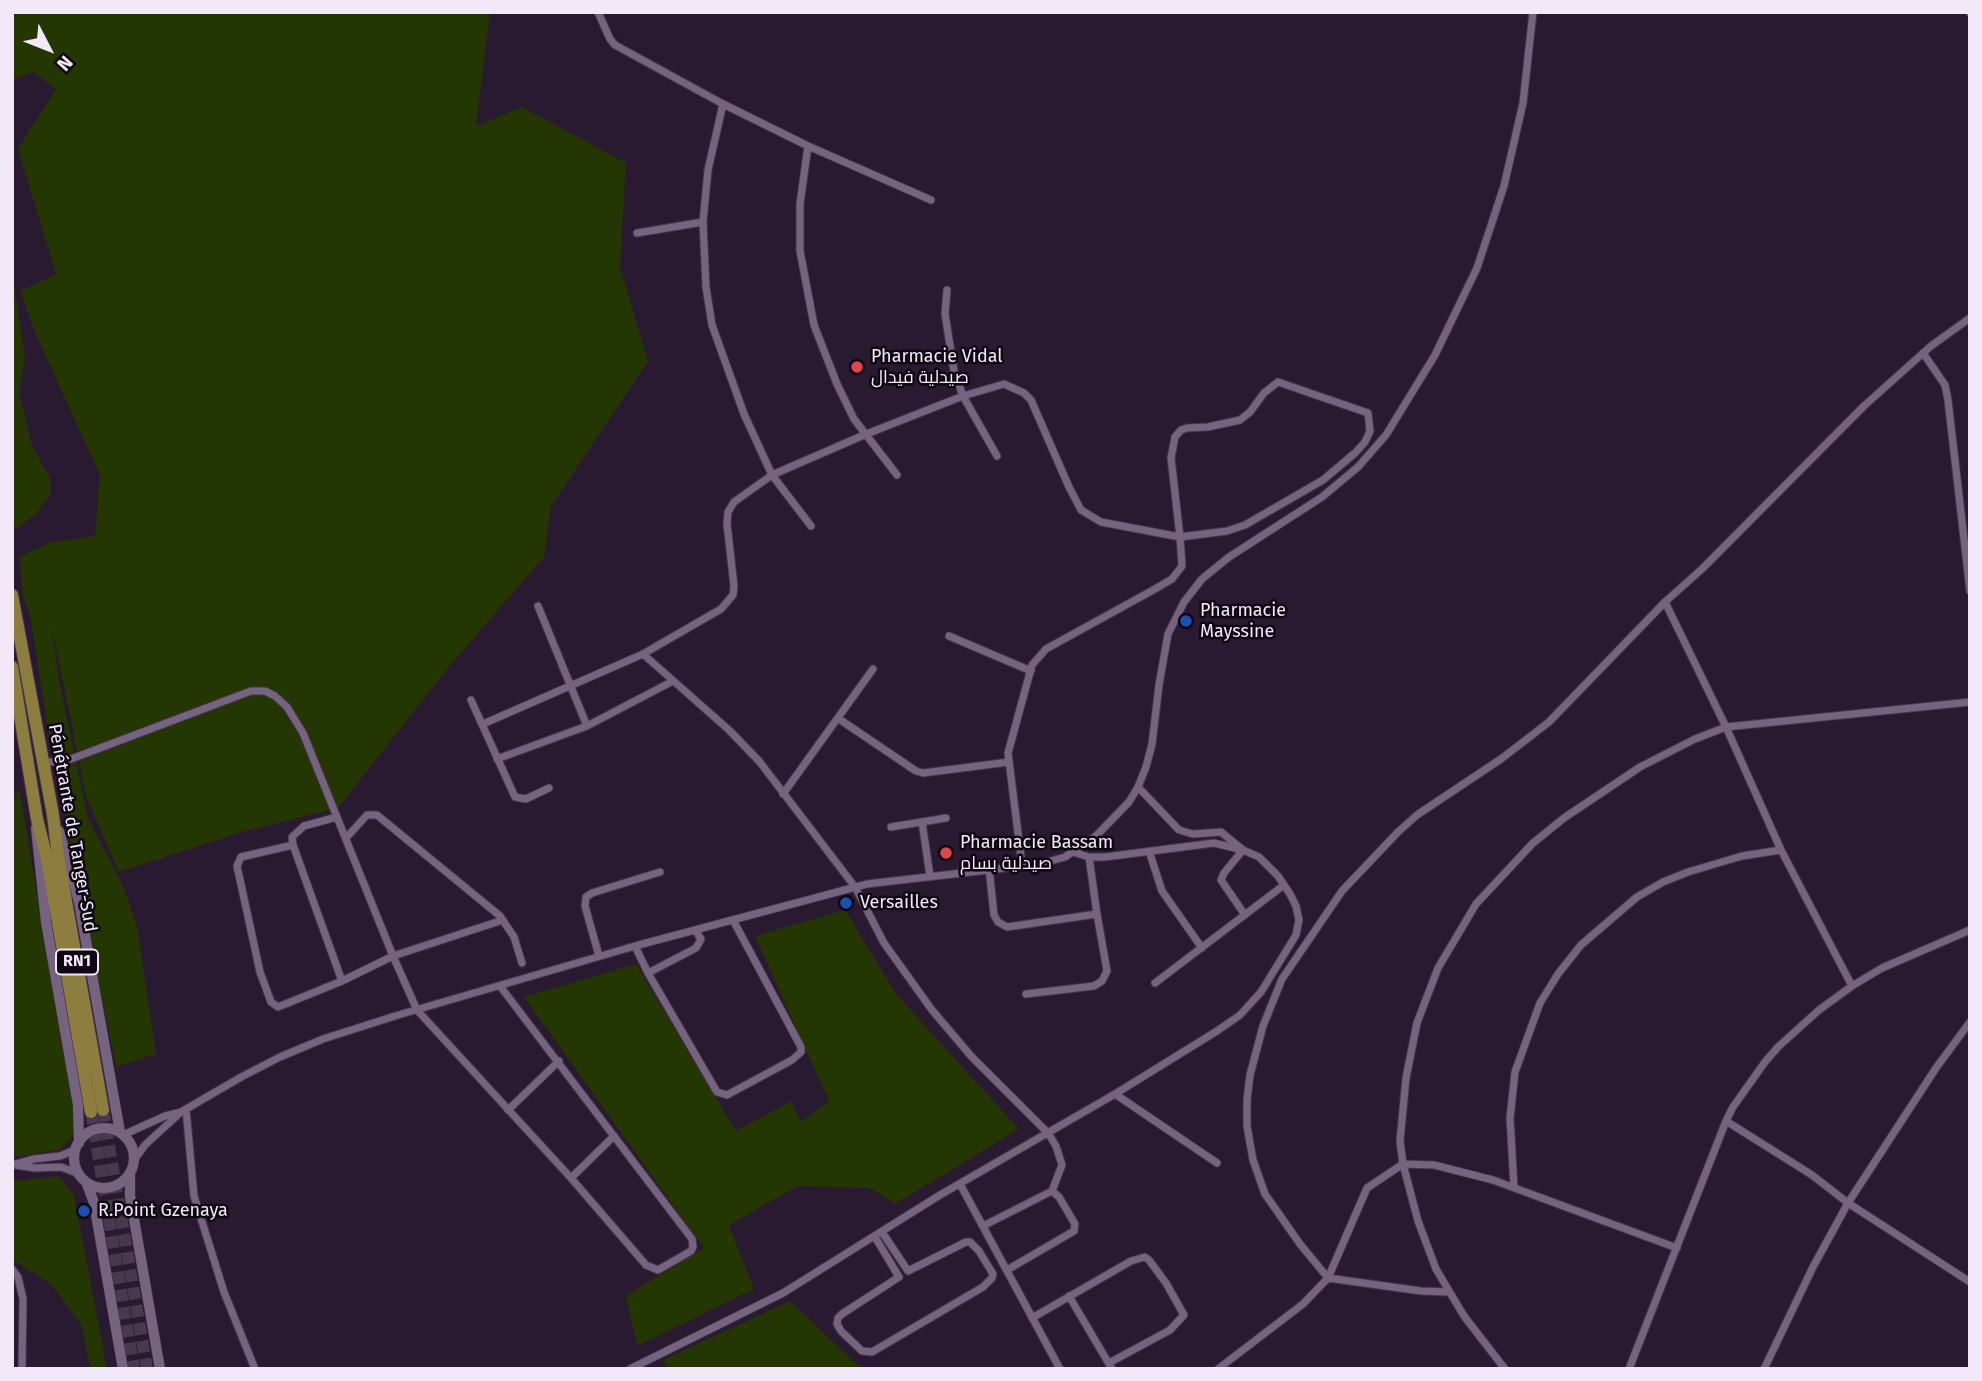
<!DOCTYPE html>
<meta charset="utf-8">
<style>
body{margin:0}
#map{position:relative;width:1982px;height:1381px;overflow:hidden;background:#2a1a31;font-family:"Fira Sans",sans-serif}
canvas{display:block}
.frame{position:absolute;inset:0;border:14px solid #f2e8f7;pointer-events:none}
.north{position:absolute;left:14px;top:14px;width:70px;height:70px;-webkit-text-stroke:5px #0f0812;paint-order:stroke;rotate:132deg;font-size:19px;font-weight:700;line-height:28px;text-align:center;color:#f2e8f7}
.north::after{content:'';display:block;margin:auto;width:24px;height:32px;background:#f2e8f7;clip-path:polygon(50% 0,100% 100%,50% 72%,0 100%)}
</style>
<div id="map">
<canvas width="1982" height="1381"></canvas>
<div class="frame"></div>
<div class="north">N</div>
</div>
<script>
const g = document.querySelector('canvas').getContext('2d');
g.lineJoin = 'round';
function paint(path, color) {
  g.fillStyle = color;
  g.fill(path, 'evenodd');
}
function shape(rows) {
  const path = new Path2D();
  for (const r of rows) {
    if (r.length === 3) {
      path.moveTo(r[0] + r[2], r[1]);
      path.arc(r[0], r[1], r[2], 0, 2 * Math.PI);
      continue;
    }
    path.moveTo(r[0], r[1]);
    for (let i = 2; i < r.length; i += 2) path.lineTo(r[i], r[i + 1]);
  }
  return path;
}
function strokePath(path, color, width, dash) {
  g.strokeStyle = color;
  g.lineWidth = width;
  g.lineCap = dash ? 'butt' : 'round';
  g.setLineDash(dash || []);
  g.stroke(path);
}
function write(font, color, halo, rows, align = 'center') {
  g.font = font + ' "Fira Sans",Cairo,sans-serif';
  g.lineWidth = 5;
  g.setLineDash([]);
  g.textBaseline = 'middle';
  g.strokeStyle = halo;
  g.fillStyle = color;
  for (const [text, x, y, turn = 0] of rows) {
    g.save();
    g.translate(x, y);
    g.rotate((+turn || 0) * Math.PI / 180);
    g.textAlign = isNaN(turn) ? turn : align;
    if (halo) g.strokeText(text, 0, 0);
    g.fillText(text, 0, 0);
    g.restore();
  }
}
paint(shape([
 [12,12,490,12,476,126,522,107,626,163,620,267,648,361,551,506,544,557,448,668,338,808,245,831,119,872,86,796,52,627,59,681,88,818,123,886,137,926,156,1054,116,1067,49,735,30,614,24,600,19,557,52,542,95,536,100,475,35,332,20,291,56,274,18,149,56,89,33,72,12,80],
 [12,271,25,358,19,392,32,446,50,477,51,493,36,514,15,530,12,516],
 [19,787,76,1126,71,1138,60,1150,12,1157,12,805],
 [845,910,897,995,1019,1129,895,1204,870,1188,798,1186,729,1225,754,1289,637,1346,626,1296,704,1248,524,997,636,964,736,1131,791,1101,801,1122,829,1101,755,936],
 [59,1176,74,1195,107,1369,90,1369,82,1326,52,1285,12,1259,12,1181],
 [790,1301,862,1369,668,1369,663,1360]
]), '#243601');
strokePath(shape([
 [103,1110,147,1369],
 [91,1112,134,1369]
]), '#48394f', 12, [12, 6]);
const minor = shape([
 [598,12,610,39,615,45,723,104,808,146,931,200],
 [1970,12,1970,13],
 [723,104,708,170,703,222,706,287,712,325,744,414,772,475,811,526],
 [808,146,800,204,800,251,814,325,837,384,854,419,897,475],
 [637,233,703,222],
 [947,290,945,314,954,371,963,396,997,456],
 [1923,353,1945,385,1948,400,1970,591],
 [1665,602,1726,727,1781,850,1852,986],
 [538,606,587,726],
 [949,636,1031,671],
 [643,654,729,730,759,761,855,887,884,943,932,1010,971,1056,1048,1133,1056,1146,1062,1165,1052,1191],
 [471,700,515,797,526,799,549,788],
 [839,719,916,771,923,773,1009,762],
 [483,724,643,654,721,609,733,595,734,586,727,524,728,512,734,502,772,475,864,435,963,396,1004,384,1024,393,1031,400,1069,487,1081,510,1101,522,1180,537,1227,531,1245,525,1323,480,1355,453,1365,442,1370,431,1368,413,1278,382,1264,393,1250,412,1240,420,1208,427,1187,428,1181,430,1175,437,1171,458,1180,537,1182,566,1179,570,1172,579,1155,589,1046,649,1032,665,1008,753,1022,865],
 [497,759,587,726,673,681],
 [44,763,71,759,251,691,265,691,275,696,287,707,303,733,393,956,417,1010,571,1178,646,1265,658,1270,691,1251,693,1247,692,1239,500,986],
 [1138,787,1179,830,1193,834,1221,832,1243,850,1224,873,1221,880,1245,915],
 [783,794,873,669],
 [337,817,304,826,292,837,293,845,342,981],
 [922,822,930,876],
 [891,827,946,818],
 [346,838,367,815,377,815,500,916,514,937,522,963],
 [293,845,241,857,237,866,260,972,271,1002,278,1007,342,981,393,956,503,920],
 [1149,851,1162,891,1202,948],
 [989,868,994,915,998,922,1007,927,1097,914,1089,857],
 [635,946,648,973,717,1092,727,1095,792,1060,801,1052,801,1047,733,920],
 [599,956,585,906,586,897,592,893,660,872],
 [648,973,696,948,701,939,695,930],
 [1155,983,1284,885],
 [1026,994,1094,986,1102,981,1107,971,1097,914],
 [1115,1094,1217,1163],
 [186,1109,194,1196,224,1292,255,1369],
 [508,1110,559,1061],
 [1726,1121,1812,1175,1848,1203,1970,1282],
 [123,1135,165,1116,181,1112,243,1076,280,1057,323,1039,395,1016,635,946,867,884,1040,864,1065,857,1096,836,1129,802,1138,787,1146,767,1152,744,1159,685,1168,634,1184,602,1202,579,1229,557,1322,497,1358,467,1386,435,1435,355,1477,268,1504,186,1523,103,1533,12],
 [135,1159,145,1145,181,1112],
 [12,1165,34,1159,60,1156,75,1150],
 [15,1165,35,1168,61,1167,77,1173],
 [571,1178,614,1136],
 [960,1184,1060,1369],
 [1514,1187,1510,1118,1515,1072,1540,1003,1558,974,1581,945,1637,897,1663,882,1688,872,1742,856,1781,850],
 [983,1226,1052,1191,1059,1197,1075,1224,1074,1231,1007,1270],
 [875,1237,899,1277,842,1314,838,1318,837,1324,841,1331,862,1351,872,1352,983,1287,992,1278,993,1274,979,1251,970,1242,966,1242,908,1271,882,1232],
 [1677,1248,1493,1180,1434,1165,1403,1164,1367,1188,1328,1278,1300,1244,1265,1194,1253,1160,1247,1126,1247,1100,1250,1075,1263,1026,1282,979,1342,891,1398,832,1417,815,1501,759,1549,722,1665,602,1703,568,1864,406,1931,346,1970,318],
 [12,1269,18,1277,23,1299,22,1369],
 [1069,1296,1112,1369],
 [1032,1318,1131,1261,1145,1257,1149,1260,1166,1283,1184,1315,1170,1330,1109,1363],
 [630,1369,783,1293,940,1195,1115,1094,1217,1031,1240,1015,1261,992,1296,935,1299,920,1296,906,1290,894,1278,876,1259,857,1243,850,1214,843,1105,857,1089,857,1073,852],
 [1218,1369,1303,1304,1328,1278,1421,1291,1448,1292],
 [1505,1369,1464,1316,1436,1269,1418,1221,1403,1164,1400,1141,1406,1078,1417,1023,1438,968,1476,904,1533,843,1564,818,1640,767,1695,739,1726,727,1970,702],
 [1629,1369,1726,1121,1733,1107,1765,1062,1778,1047,1819,1010,1852,986,1882,968,1970,930],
 [1764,1369,1813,1267,1848,1203,1936,1068,1970,1022]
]);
const tertiary = shape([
 [36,828,46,922,78,1105,79,1143],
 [59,831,79,902,120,1132],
 [104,1158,30],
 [130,1174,130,1196,160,1369],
 [87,1184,94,1203,123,1369]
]);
const trunk = shape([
 [12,595,53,815,58,856,103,1110],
 [12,667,37,819,47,859,91,1112]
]);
strokePath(minor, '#43364a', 9);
strokePath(tertiary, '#43364a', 11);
strokePath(trunk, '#43364a', 14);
strokePath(minor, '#76637f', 7);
strokePath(tertiary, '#76637f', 10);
strokePath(trunk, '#8d7e40', 12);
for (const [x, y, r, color] of [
 [857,367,7,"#e0444e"],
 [1186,621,7,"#1a4fb4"],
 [946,853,7,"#e0444e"],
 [846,903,7,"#1a4fb4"],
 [84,1211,7,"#1a4fb4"]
]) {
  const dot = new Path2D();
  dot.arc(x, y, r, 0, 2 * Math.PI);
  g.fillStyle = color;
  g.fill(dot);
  strokePath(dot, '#0f0812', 2.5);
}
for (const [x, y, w] of [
 [77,962,42]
]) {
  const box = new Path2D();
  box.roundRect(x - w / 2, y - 12.5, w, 25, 5);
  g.fillStyle = '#0f0812';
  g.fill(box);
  strokePath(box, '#f2e8f7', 2);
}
write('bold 16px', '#f2e8f7', null, [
 ["RN1",77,962]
]);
write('18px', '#f2e8f7', '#0f0812', [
 ["Pharmacie Vidal",871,357],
 ["صيدلية فيدال",871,378],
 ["Pharmacie",1200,611],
 ["Mayssine",1200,632],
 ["Pharmacie Bassam",960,843],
 ["صيدلية بسام",960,864],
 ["Versailles",860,903],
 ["R.Point Gzenaya",98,1211]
], 'left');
write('18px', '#f2e8f7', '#0f0812', [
 ["Pénétrante de Tanger-Sud",72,828,80]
]);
</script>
